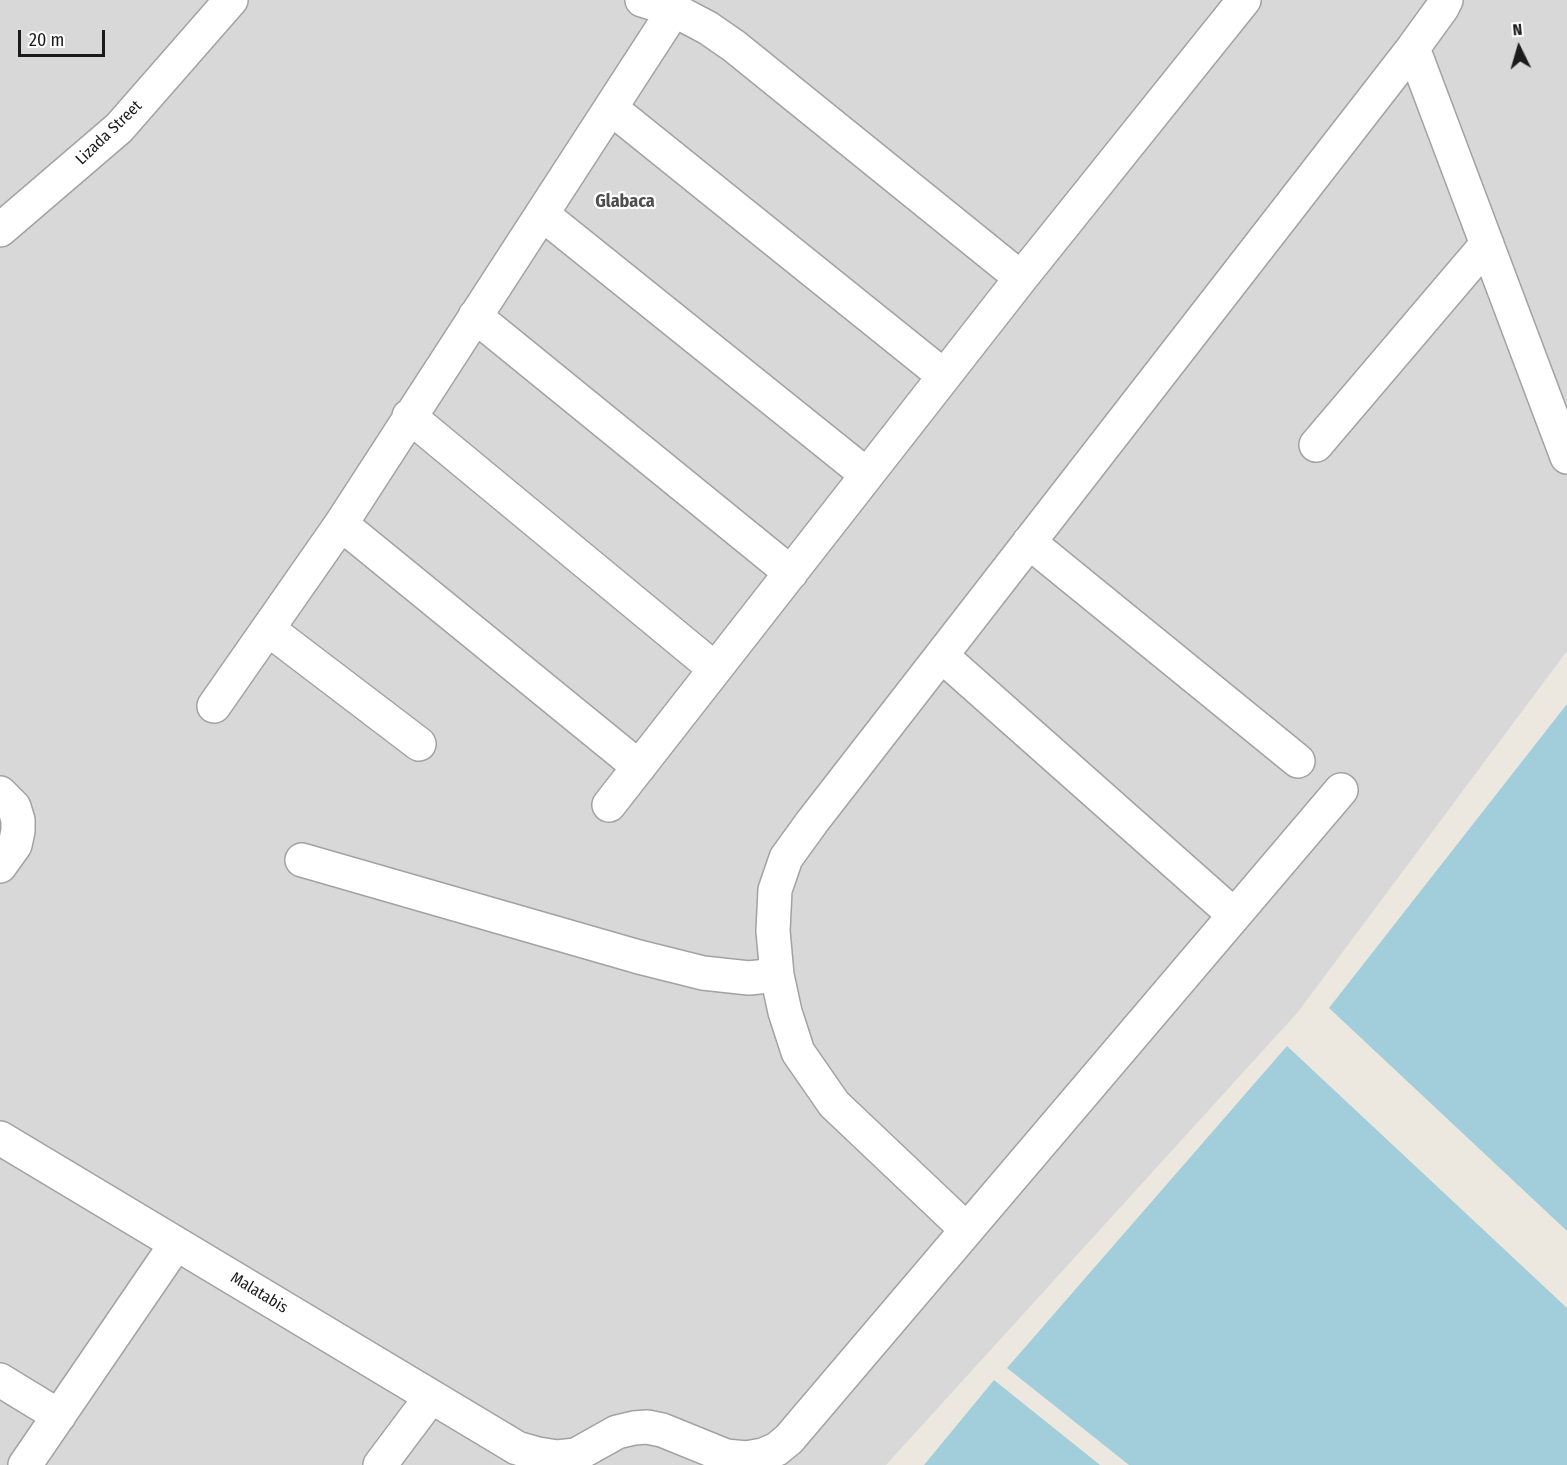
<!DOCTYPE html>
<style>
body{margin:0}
#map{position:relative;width:1567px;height:1465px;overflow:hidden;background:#ece8e0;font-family:"Fira Sans Condensed",sans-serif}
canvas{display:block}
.north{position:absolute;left:1489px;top:18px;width:60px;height:60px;-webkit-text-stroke:4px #fff;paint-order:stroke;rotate:355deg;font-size:16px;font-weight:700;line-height:24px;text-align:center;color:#1b1b1b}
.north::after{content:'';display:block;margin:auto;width:21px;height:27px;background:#1b1b1b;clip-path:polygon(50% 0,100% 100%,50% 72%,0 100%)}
.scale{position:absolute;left:18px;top:30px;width:87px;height:27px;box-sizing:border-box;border:3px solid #1b1b1b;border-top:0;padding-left:8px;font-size:18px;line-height:21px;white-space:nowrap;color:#1b1b1b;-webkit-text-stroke:4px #fff;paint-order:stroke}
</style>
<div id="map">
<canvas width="1567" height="1465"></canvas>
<div class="north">N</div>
<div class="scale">20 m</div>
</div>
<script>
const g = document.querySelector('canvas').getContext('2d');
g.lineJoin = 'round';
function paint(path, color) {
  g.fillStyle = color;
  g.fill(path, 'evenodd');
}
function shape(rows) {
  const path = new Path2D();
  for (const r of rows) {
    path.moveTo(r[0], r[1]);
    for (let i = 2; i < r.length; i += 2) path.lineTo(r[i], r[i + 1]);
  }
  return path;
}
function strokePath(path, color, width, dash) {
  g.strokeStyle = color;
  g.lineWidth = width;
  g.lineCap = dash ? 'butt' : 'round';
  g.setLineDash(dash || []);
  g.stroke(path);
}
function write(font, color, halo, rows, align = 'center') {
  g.font = font + ' "Fira Sans Condensed",sans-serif';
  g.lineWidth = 4.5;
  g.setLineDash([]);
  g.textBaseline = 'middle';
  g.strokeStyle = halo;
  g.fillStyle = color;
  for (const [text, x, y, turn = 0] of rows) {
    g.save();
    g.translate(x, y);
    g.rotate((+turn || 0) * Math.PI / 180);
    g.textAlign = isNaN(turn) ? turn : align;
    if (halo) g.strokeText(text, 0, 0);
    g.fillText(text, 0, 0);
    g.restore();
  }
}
paint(shape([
 [0,0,1567,0,1567,651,1298,1012,886,1465,0,1465]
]), '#d9d8d8');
paint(shape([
 [1567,704,1567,1231,1329,1008],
 [1287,1046,1567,1308,1567,1465,1129,1465,1007,1368],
 [994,1380,1100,1465,924,1465]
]), '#a1ceda');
const minor = shape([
 [642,0,674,10,708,28,734,46,1021,278],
 [1413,48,1567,457],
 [612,109,944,376],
 [542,214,867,475],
 [0,230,119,128,231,0],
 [475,316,791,573],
 [409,416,715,669],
 [1316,445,1487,244],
 [341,524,639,767],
 [1029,542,1298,761],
 [268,629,419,744],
 [942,656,1234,915],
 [214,706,341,524,674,10],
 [0,793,14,807,18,820,18,831,15,845,0,866],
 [609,805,1021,278,1244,0],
 [302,860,639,957,703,973,749,978,777,975],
 [0,1138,517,1448,538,1454,557,1457,576,1455,617,1432,634,1428,647,1427,662,1430,726,1456,746,1458,763,1455,777,1449,789,1439,1341,790],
 [967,1230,834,1104,798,1052,785,1012,777,975,773,931,775,890,786,858,812,822,1413,48,1442,8,1446,0],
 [0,1380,59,1416],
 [25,1465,176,1244],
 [380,1465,431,1397]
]);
strokePath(minor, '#a2a2a2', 36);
strokePath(minor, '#fff', 33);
write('16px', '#1b1b1b', '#fff', [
 ["Lizada Street",109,133,-44],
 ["Malatabis",259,1293,31]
]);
write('bold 18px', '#4e4e4e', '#fff', [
 ["Glabaca",625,202]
]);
</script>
